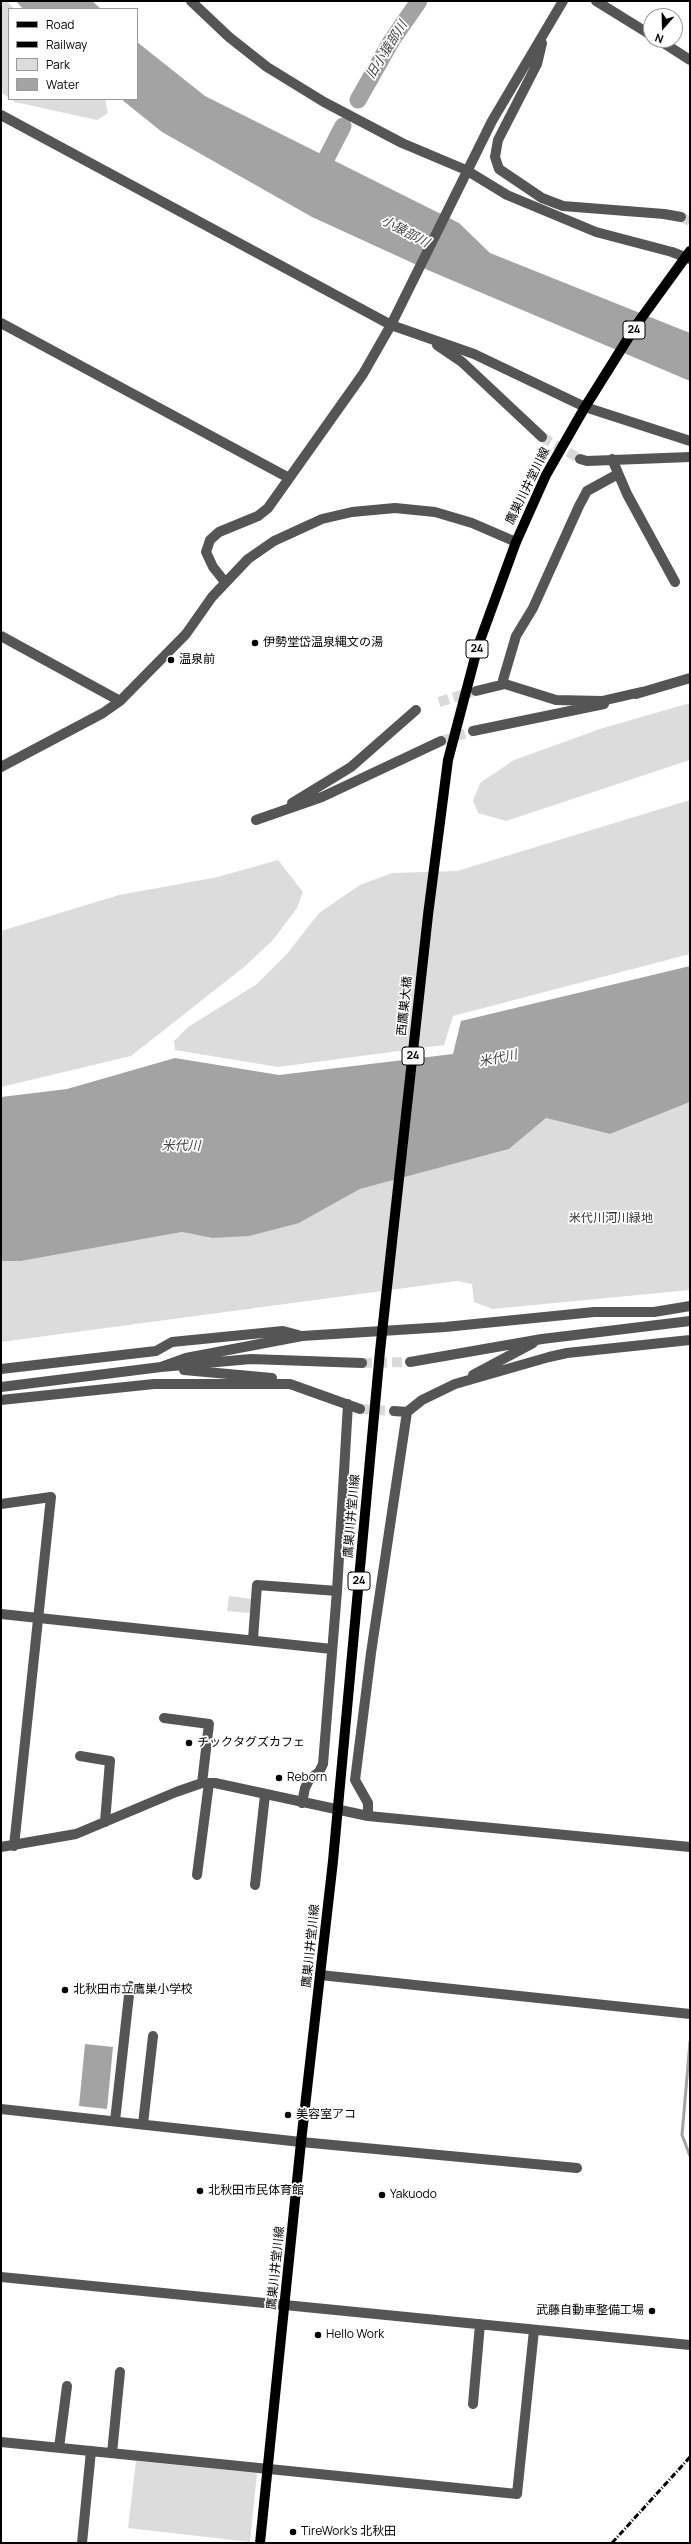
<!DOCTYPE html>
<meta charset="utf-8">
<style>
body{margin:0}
#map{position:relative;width:691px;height:2544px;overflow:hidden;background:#fff;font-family:Manrope,sans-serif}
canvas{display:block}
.frame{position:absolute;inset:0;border:2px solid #000;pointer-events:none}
.legend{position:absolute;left:8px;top:8px;width:130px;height:92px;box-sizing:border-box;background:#fff;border:1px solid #999;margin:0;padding:5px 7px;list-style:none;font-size:12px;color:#000}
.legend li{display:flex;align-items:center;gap:8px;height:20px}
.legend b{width:20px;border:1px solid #999}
.north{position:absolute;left:643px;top:8px;width:40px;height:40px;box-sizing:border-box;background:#fff;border:1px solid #999;border-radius:50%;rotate:200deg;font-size:11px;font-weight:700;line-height:16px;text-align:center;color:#000}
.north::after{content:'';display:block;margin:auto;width:14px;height:18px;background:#000;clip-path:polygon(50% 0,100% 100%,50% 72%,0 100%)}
</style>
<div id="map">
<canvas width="691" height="2544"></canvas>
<div class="frame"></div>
<ul class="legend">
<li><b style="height:5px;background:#000"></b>Road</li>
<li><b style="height:5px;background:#000"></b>Railway</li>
<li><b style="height:11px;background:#dcdcdc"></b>Park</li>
<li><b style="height:11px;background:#a3a3a3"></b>Water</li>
</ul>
<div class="north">N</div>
</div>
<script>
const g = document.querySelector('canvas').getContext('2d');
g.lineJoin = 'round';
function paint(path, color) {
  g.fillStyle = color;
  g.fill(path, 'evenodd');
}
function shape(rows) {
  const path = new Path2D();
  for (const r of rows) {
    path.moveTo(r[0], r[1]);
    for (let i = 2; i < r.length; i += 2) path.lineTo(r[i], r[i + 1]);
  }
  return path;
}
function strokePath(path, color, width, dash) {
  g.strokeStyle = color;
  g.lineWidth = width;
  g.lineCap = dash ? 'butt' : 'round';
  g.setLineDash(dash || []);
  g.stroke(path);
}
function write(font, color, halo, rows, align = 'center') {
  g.font = font + ' Manrope,"Noto Sans JP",sans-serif';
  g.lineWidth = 3.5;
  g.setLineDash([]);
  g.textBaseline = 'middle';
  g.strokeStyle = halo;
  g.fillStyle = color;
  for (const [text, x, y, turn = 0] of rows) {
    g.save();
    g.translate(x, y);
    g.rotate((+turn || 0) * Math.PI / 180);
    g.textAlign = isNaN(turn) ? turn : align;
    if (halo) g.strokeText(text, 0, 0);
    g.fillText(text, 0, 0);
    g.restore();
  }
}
paint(shape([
 [1,1,7,1,14,9,9,9,9,98,1,92],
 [11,99,105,99,108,113,97,120,15,102],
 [690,703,690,760,506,821,478,813,473,801,480,783,514,760,600,729],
 [690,800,690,954,453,1016,444,1045,278,1067,175,1050,174,1041,188,1027,257,984,287,954,319,913,360,885,392,873,457,871],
 [278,860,303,892,297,908,273,940,244,967,131,1056,1,1087,1,931,119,895,218,877],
 [690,1102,690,1290,492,1309,474,1302,472,1284,457,1281,1,1342,1,1261,21,1261,182,1232,212,1238,299,1223,360,1189,509,1149,546,1118,610,1134],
 [229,1596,251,1599,250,1613,227,1611],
 [136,2461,257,2473,250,2542,128,2528]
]), '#dcdcdc');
paint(shape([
 [16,1,92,1,101,9,23,9],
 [137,42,205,96,459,223,490,253,690,333,690,381,430,271,312,217,162,132,121,99,137,99],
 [690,966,690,1102,610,1134,546,1118,509,1149,360,1189,299,1223,249,1236,212,1238,182,1232,21,1261,1,1261,1,1097,67,1089,175,1058,279,1075,453,1054,461,1021],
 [85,2044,113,2047,107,2109,79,2106]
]), '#a3a3a3');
strokePath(shape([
 [690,2042,682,2135,690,2156]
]), '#a3a3a3', 3);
strokePath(shape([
 [358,100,392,40,419,1],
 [321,179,327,157,343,126]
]), '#a3a3a3', 17);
strokePath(shape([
 [681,217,690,221],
 [542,437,580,459],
 [439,702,472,692],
 [441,741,473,731],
 [362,1363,410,1362],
 [360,1409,394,1411]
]), '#d9d9d9', 10, [10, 5]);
strokePath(shape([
 [191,1,229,37,267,67,324,102,402,143,466,170,507,195,596,232,672,252,690,259],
 [596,1,651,35],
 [659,40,690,60],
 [542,43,537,64,498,140,495,157,499,169,542,198,563,206,664,214,681,217],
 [1,115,391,325,474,354,585,407,690,441],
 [1,323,289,478],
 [437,345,462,362,542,437],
 [580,459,587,461,690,457],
 [612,459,627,494,675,582],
 [618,474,587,491,579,506,533,608,516,636,503,680,505,684,556,700,602,701,641,692],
 [225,582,213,567,206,552,210,540,219,532,258,516,268,508,363,374,391,325,492,121,563,1],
 [1,636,120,701],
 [476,691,505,684],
 [636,694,690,678],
 [473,731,604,704],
 [1,767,103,713,120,701,186,634,212,597,248,559,274,541,322,519,352,512,395,508,435,512,472,523,516,542],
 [292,803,351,767,416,710],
 [256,820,322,797,441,741],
 [410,1362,542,1339,690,1321],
 [161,1367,186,1358,302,1336,445,1327,594,1312,654,1312,690,1306],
 [1,1369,156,1351,172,1342,283,1331,298,1335],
 [184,1370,272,1378],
 [473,1375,533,1343],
 [1,1387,161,1367,251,1359,362,1363],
 [1,1400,154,1384,290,1384,360,1409],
 [394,1411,407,1412],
 [1,1504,51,1497,14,1846],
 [1,1614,332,1649],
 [253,1639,257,1585,337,1591],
 [164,1718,209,1724,202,1783],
 [80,1756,110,1761,105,1822],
 [302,1803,305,1788,309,1780,319,1772,323,1764,337,1591,348,1404],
 [368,1816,368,1803,355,1780,371,1653,407,1412,422,1400,455,1384,549,1357,567,1353,690,1340],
 [1,1847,76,1834,176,1792,202,1783,215,1783,368,1816,690,1847],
 [197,1875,209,1783],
 [255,1885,265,1795],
 [320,1975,690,2014],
 [1,2109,301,2142,577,2168],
 [115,2121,130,1986],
 [143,2124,153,2036],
 [1,2277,690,2345],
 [473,2404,480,2324],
 [1,2442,517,2494,534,2330],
 [59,2448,67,2386],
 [112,2453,120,2372],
 [82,2543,91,2451]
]), '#555', 10);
strokePath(shape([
 [260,2543,301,2142,333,1861,380,1351,428,915,448,760,478,646,516,542,546,475,585,407,637,324,690,251]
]), '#000', 10);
strokePath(shape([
 [612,2543,690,2457]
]), '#000', 3, [6, 2, 1, 2]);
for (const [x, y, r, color] of [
 [255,643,4,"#000"],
 [171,660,4,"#000"],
 [189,1743,4,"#000"],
 [279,1778,4,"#000"],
 [65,1990,4,"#000"],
 [288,2115,4,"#000"],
 [200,2191,4,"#000"],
 [382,2195,4,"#000"],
 [652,2311,4,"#000"],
 [318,2335,4,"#000"],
 [293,2532,4,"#000"]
]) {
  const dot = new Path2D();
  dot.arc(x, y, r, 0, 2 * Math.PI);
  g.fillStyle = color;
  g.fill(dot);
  strokePath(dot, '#fff', 1.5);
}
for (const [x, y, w] of [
 [634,330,22],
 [477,649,22],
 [413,1056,22],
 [359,1581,22]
]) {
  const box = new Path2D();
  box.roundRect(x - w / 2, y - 9, w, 18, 3);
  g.fillStyle = '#fff';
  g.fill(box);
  strokePath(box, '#000', 1);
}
write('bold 11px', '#000', null, [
 ["24",634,330],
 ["24",477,649],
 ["24",413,1056],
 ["24",359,1581]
]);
write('12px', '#000', '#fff', [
 ["鷹巣川井堂川線",528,486,-64],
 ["西鷹巣大橋",405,1006,-84],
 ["鷹巣川井堂川線",352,1516,-85],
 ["鷹巣川井堂川線",311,1946,-84],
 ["鷹巣川井堂川線",276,2268,-84]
]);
write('12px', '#000', '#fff', [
 ["伊勢堂岱温泉縄文の湯",263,643],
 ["温泉前",179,660],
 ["チックタグズカフェ",197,1743],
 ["Reborn",287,1778],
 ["北秋田市立鷹巣小学校",73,1990],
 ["美容室アコ",296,2115],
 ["北秋田市民体育館",208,2191],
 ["Yakuodo",390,2195],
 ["武藤自動車整備工場",644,2311,"right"],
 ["Hello Work",326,2335],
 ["TireWork's 北秋田",301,2532]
], 'left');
write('12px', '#333', '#fff', [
 ["米代川河川緑地",611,1219]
]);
write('italic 13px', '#444', '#fff', [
 ["旧小猿部川",387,50,-58],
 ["小猿部川",405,232,28],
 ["米代川",498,1059,-12],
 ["米代川",181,1146]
]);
</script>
